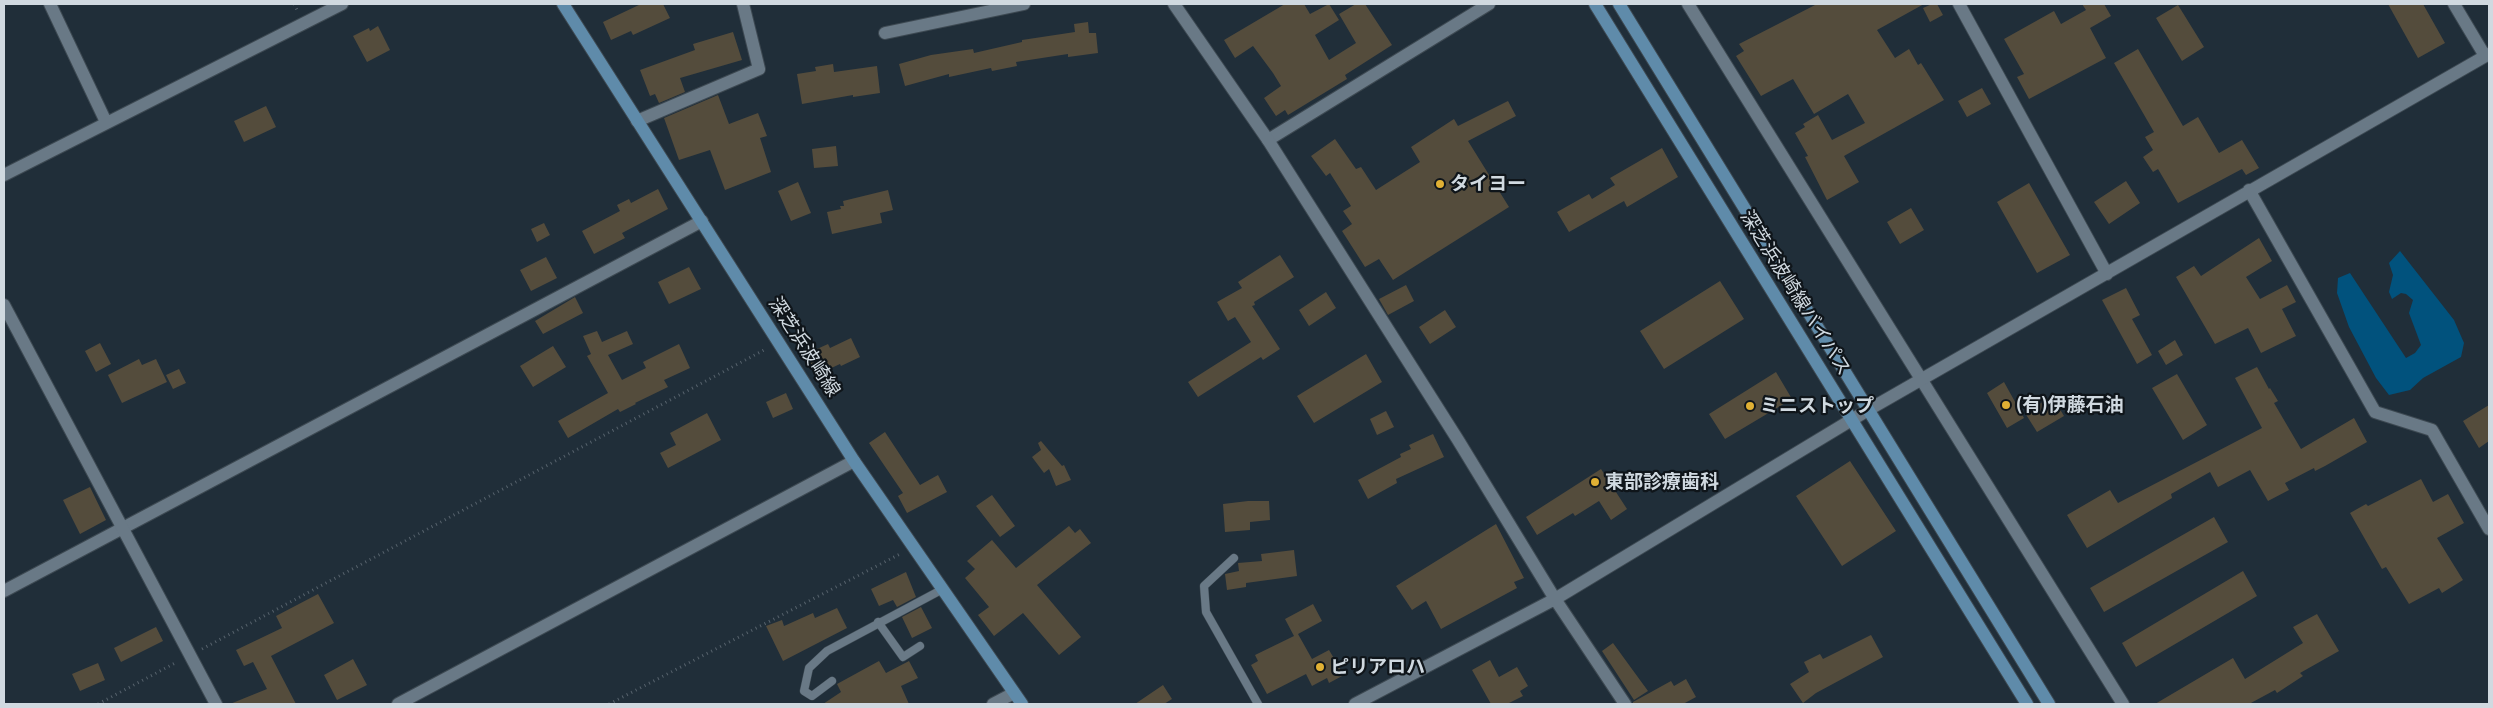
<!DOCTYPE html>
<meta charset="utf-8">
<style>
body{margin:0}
#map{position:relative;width:2493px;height:708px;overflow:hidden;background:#202e39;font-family:Cabin,sans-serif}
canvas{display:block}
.frame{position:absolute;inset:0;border:5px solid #d0d9e0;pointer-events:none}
</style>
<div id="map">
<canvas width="2493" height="708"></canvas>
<div class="frame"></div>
</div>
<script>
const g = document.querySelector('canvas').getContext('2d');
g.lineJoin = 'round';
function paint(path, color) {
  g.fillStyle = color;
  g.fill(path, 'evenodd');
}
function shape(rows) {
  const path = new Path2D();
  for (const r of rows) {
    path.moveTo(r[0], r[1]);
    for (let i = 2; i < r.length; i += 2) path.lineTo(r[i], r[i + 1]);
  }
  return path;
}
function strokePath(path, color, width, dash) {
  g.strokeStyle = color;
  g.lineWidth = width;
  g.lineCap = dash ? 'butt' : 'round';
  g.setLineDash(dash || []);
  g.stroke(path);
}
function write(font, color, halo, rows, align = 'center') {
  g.font = font + ' Cabin,"Noto Sans JP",sans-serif';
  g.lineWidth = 4.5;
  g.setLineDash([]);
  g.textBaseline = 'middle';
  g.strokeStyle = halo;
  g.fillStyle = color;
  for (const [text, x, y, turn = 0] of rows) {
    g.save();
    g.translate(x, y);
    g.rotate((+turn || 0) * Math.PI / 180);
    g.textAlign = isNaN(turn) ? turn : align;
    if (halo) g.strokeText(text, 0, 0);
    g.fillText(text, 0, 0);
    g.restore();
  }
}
paint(shape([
 [2400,251,2454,320,2464,343,2461,357,2423,378,2410,390,2389,395,2376,378,2349,327,2337,293,2338,278,2350,273,2406,358,2415,353,2421,345,2409,313,2413,300,2406,294,2401,293,2392,299,2389,292,2393,275,2389,263]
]), '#01527d');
paint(shape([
 [641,4,663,4,670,18,633,35,631,31,611,40,603,22],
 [1285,4,1304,4,1310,14,1329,4,1339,20,1315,35,1329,60,1356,43,1339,14,1356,4,1365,4,1392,45,1345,75,1347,79,1288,115,1285,110,1276,116,1264,98,1281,86,1273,73,1253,46,1235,58,1224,40],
 [1817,4,1924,4,1877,30,1895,58,1909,49,1918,65,1921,63,1944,100,1844,156,1859,182,1827,200,1805,157,1808,156,1795,133,1805,127,1803,124,1818,115,1832,140,1865,123,1848,94,1814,114,1793,79,1761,96,1736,56,1744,51,1739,44],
 [1932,4,1937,4,1943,15,1930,22,1923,8],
 [2082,4,2104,4,2111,16,2090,28,2106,58,2029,99,2017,77,2024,74,2004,39,2054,11,2061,24,2086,10],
 [2388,4,2423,4,2445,43,2418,58],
 [2178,5,2204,47,2182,61,2156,18],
 [1088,22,1089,33,1096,33,1098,53,1068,57,1068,54,1016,62,1017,66,992,71,991,68,949,77,949,74,905,86,899,64,931,55,973,49,974,53,1022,42,1022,40,1075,32,1074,24],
 [378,26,390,50,367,62,353,36,369,28,370,31],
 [733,32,742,60,680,78,685,92,659,103,655,94,650,96,640,70,695,50,693,44],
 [2138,49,2183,126,2198,117,2219,153,2242,140,2259,168,2246,175,2242,169,2178,203,2158,169,2153,172,2143,157,2153,150,2145,137,2154,132,2114,63],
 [833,64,834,72,877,66,880,93,853,97,853,95,802,104,797,74,816,71,815,67],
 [1982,88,1991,104,1967,117,1958,101],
 [718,95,729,124,758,113,767,136,760,138,771,172,725,190,710,150,679,160,664,118],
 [1508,101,1516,116,1468,141,1509,207,1393,280,1379,259,1365,267,1342,231,1352,224,1343,211,1351,206,1330,173,1326,176,1311,156,1335,139,1356,169,1361,167,1376,190,1420,162,1411,147,1454,119,1458,126],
 [266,106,276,127,244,142,234,121],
 [836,146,838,166,814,168,812,149],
 [1662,148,1678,177,1627,207,1624,201,1569,232,1557,212,1589,194,1592,199,1615,185,1610,178],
 [2126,181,2140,203,2109,224,2094,202],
 [798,182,811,213,791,221,778,191],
 [2029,183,2070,255,2037,273,1997,202],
 [658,189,668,209,622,233,625,238,594,254,582,231,620,211,617,205,629,199,631,203],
 [888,190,893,210,880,213,882,223,832,234,827,212,841,209,840,206,844,206,843,201],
 [1911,208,1924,230,1900,244,1887,222],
 [544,223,550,235,537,242,531,229],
 [2259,238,2272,261,2246,277,2260,299,2287,285,2296,302,2282,309,2296,336,2261,353,2248,328,2215,344,2176,277,2194,266,2201,276],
 [1280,255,1294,277,1254,302,1255,305,1252,306,1280,349,1263,360,1261,357,1198,397,1188,382,1251,342,1235,317,1228,321,1217,302,1242,288,1238,282],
 [546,257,557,278,531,291,520,270],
 [689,267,701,289,669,304,658,282],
 [1720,281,1744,319,1664,369,1640,331],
 [1406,285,1414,301,1388,315,1379,299],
 [2126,288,2140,315,2132,319,2152,355,2137,364,2102,300],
 [1326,292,1336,308,1309,326,1299,310],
 [575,297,583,313,543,334,535,321],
 [1445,310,1456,327,1430,344,1419,327],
 [597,331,602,342,627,331,633,344,608,355,622,380,646,368,643,362,679,344,690,368,664,380,668,387,635,403,636,404,620,412,618,409,568,438,558,421,608,393,587,356,591,354,583,336],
 [851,338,860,357,841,366,840,364,825,371,824,369,815,373,806,354,828,344,830,348],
 [2175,340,2183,355,2166,365,2158,351],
 [100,343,111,364,96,372,85,351],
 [553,346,566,367,533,387,520,366],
 [1366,354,1382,382,1314,423,1297,396],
 [139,359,142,365,156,359,167,382,122,403,108,375],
 [2257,367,2269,389,2270,388,2278,401,2274,403,2301,449,2354,418,2367,442,2325,466,2315,471,2314,468,2285,483,2289,490,2268,501,2250,470,2218,487,2210,472,2171,494,2172,498,2087,548,2067,515,2110,490,2118,503,2262,428,2235,378],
 [179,369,186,383,173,389,166,375],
 [1776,372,1792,399,1725,439,1709,414],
 [2177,374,2207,425,2183,440,2152,388],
 [2004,382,2024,418,2007,428,1987,393],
 [786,393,793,409,773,418,766,402],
 [2052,396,2064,416,2037,432,2025,413],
 [2489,405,2489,441,2479,448,2463,421],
 [1386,411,1394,427,1377,435,1370,419],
 [707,413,721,440,668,468,660,453,676,445,670,433],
 [885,432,920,485,938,475,947,492,907,513,898,496,903,493,869,443],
 [1433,434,1444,457,1396,479,1397,483,1368,499,1358,480,1401,457,1400,454,1411,449,1409,445],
 [1041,441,1062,466,1064,465,1071,480,1056,486,1049,469,1044,473,1032,457,1041,450,1038,443],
 [1850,461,1896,531,1842,566,1796,496],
 [1601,469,1627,509,1611,520,1599,501,1575,516,1573,513,1537,535,1526,517],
 [2421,479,2433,502,2448,494,2464,523,2437,538,2463,580,2442,593,2439,588,2409,604,2386,567,2382,569,2350,513,2366,504,2368,506],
 [90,487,106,520,80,534,63,500],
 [992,495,1015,526,1000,537,976,506],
 [1248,501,1269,501,1270,520,1250,522,1250,530,1225,532,1223,504],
 [2214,517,2228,542,2104,612,2090,588],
 [1496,524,1524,578,1514,582,1517,588,1441,629,1426,601,1412,610,1396,586],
 [1069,526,1075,533,1080,529,1091,543,1037,585,1081,637,1059,655,1023,613,994,636,978,615,989,607,965,578,975,569,967,561,992,540,1016,568],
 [1294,550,1297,576,1246,583,1246,587,1227,590,1225,574,1239,571,1238,563,1262,561,1261,554],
 [2243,571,2257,596,2136,667,2122,643],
 [906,572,916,597,897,607,893,600,879,606,871,589],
 [318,594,334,623,271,656,296,704,230,704,267,689,253,662,244,666,236,650,282,628,276,616],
 [1313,604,1322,621,1298,634,1312,659,1329,650,1344,675,1329,683,1327,678,1312,686,1306,674,1267,694,1251,665,1258,661,1255,655,1294,636,1285,619],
 [921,607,932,628,912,638,902,617],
 [837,608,847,628,783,661,766,626,782,620,784,626,813,613,815,618],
 [2317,614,2339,651,2300,673,2303,676,2277,693,2275,690,2249,704,2155,704,2233,658,2245,679,2303,643,2293,627],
 [156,627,163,641,121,662,114,648],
 [1871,635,1883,657,1816,693,1803,703,1790,684,1809,672,1804,662,1820,654,1823,659],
 [1613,643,1648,691,1634,700,1602,651],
 [353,659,367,685,337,700,324,675],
 [1490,660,1499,677,1517,667,1528,686,1520,691,1523,696,1507,704,1491,704,1472,670],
 [879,661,886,673,909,661,918,678,901,686,909,704,823,704,841,692,837,684],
 [98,663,105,680,80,691,72,674],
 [1686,679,1696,697,1683,704,1633,704,1633,702,1671,681,1674,686],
 [1163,685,1172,699,1164,704,1135,704]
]), '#544c3c');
const service = shape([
 [1234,558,1204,586,1206,612,1258,704],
 [878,622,903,657,920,646],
 [832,681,812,696,804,691,809,668,827,651,943,589]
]);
const minor = shape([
 [50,4,106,122],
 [1688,4,2123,704],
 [885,33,1024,4],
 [637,121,759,69,743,4],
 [1268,140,1489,4],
 [4,175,342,4],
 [4,591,702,221],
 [398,704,854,461],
 [993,704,1014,693]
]);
const tertiary = shape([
 [1174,4,1268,140,1458,440,1555,599,1625,704],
 [1959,4,2107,274],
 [2454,4,2485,56],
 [2249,190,2375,412,2432,430,2489,529],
 [4,305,216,704],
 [1355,704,1555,599,1868,410,2489,54]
]);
const secondary = shape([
 [563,4,854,461,1022,704],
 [1595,4,2027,704],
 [1619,4,2049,704]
]);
strokePath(service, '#3d4952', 9);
strokePath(minor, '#3d4952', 14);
strokePath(tertiary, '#3d4952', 14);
strokePath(secondary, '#3d4952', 14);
strokePath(shape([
 [294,4,298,12],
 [202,649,766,349],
 [98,704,177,662],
 [609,704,902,553]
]), '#57636d', 3, [1, 4]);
strokePath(service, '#697986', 8);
strokePath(minor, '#697986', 12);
strokePath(tertiary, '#697986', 12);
strokePath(secondary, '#5f8baa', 12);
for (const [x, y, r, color] of [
 [1440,184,5,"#e0b034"],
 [2006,405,5,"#e0b034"],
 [1750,406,5,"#e0b034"],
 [1595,482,5,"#e0b034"],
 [1320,667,5,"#e0b034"]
]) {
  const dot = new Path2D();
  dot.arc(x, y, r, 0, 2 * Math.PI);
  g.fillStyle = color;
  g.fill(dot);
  strokePath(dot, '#0f151a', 2);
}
write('bold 19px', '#d0d9e0', '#0f151a', [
 ["タイヨー",1450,184],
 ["(有)伊藤石油",2016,405],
 ["ミニストップ",1760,406],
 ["東部診療歯科",1605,482],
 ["ピリアロハ",1330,667]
], 'left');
write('19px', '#d0d9e0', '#0f151a', [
 ["深芝浜波崎線バイパス",1795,293,58],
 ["深芝浜波崎線",804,347,57]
]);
</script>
